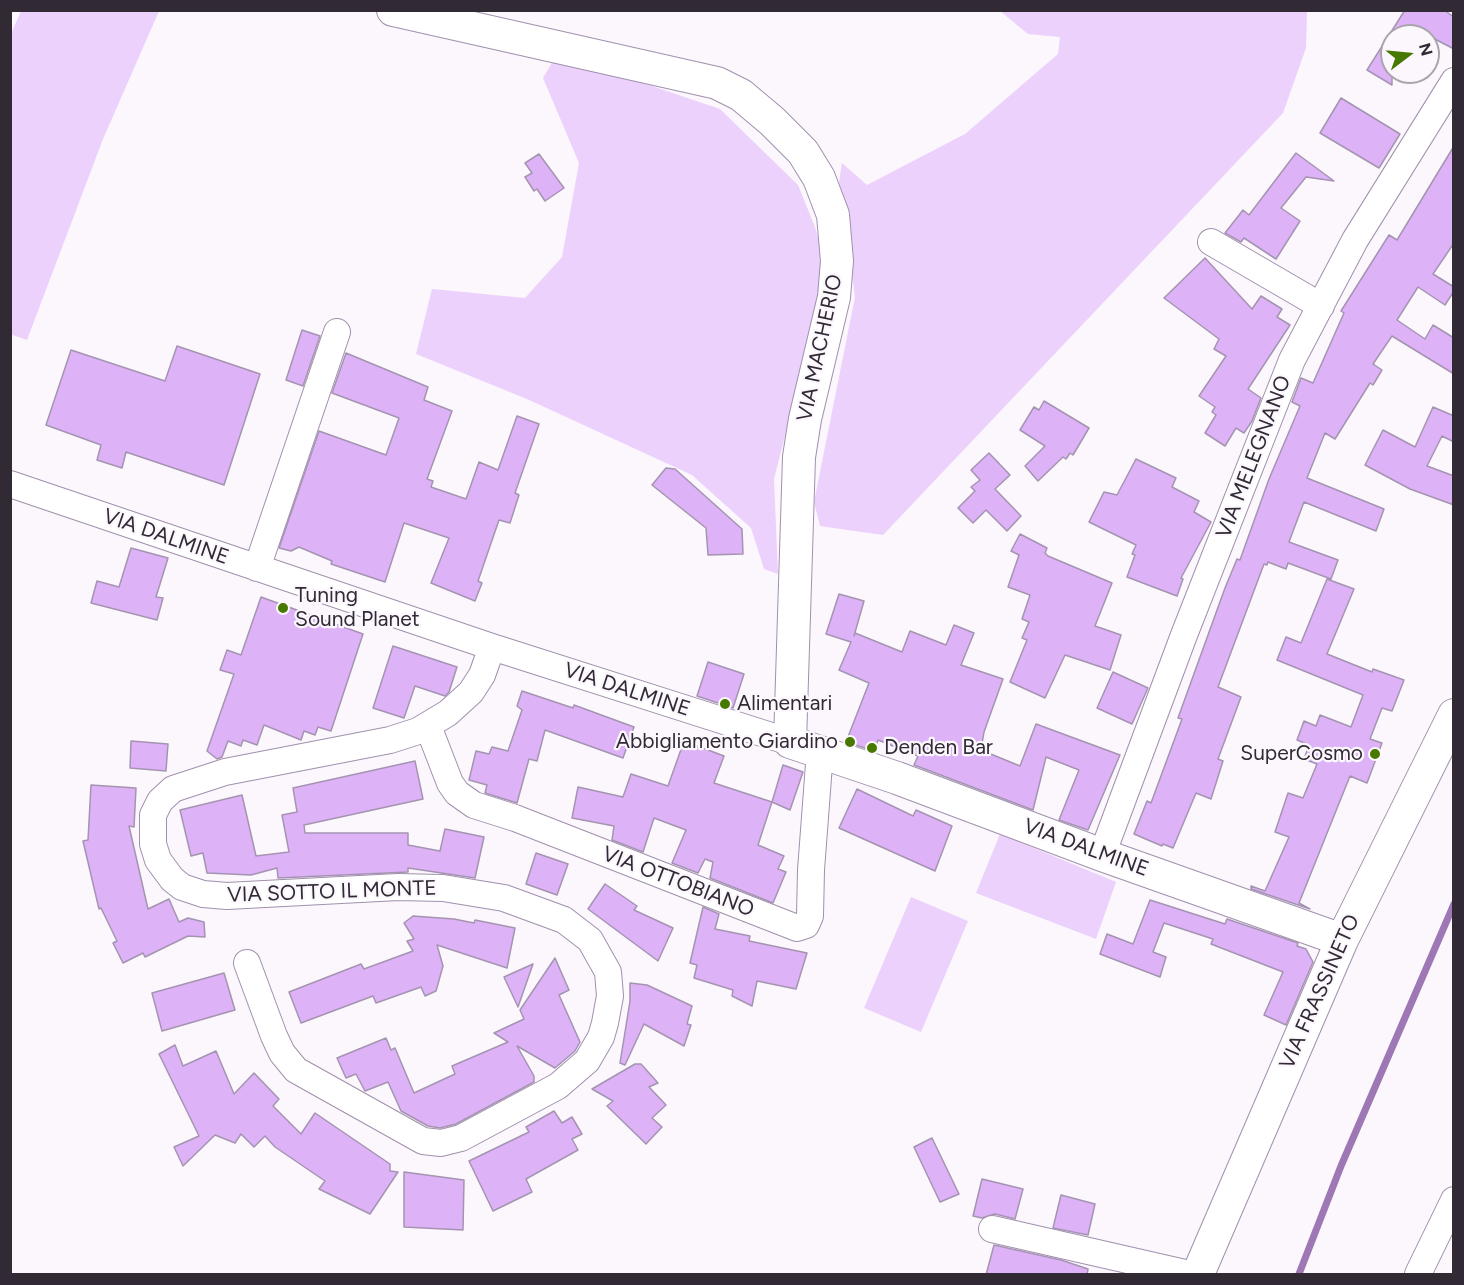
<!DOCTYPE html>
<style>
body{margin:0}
#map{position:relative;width:1464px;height:1285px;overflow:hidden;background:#fbf7fd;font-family:Figtree,sans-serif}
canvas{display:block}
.frame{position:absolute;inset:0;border:12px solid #312a35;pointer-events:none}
.north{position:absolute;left:1380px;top:24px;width:60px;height:60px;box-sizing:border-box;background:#fbf7fd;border:2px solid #aaa5ad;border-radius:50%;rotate:74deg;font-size:16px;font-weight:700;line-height:24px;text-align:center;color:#312a35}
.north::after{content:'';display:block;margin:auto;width:21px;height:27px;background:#477800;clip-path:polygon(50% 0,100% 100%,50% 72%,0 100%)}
</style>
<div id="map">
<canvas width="1464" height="1285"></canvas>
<div class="frame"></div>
<div class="north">N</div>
</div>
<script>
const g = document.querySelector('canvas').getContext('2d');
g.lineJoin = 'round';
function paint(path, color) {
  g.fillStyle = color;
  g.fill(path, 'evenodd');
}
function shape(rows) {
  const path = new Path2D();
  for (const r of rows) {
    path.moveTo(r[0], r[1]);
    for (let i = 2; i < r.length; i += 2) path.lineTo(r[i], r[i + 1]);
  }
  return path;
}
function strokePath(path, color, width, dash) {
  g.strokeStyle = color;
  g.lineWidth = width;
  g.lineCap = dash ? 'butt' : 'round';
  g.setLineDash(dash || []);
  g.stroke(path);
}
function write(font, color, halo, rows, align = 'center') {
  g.font = font + ' Figtree,sans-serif';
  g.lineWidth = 4.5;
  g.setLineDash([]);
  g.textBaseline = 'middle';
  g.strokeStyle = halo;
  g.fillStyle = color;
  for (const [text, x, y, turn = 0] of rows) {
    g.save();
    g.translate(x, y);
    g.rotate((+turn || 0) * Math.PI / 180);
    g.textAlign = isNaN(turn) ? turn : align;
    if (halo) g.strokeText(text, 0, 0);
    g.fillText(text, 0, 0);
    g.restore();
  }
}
paint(shape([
 [21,11,159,11,103,139,27,340,10,334,10,36],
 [1000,11,1307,11,1306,48,1283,113,883,535,820,526,814,502,855,297,839,182,842,163,867,185,965,134,1058,54,1060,37,1028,34],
 [557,54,720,109,798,185,815,227,824,261,819,301,774,479,778,574,764,569,751,528,692,475,527,399,416,354,432,289,525,298,562,257,579,163,543,78],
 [1000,834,1116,882,1096,939,976,893],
 [911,897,968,921,921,1032,864,1008]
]), '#ebd1fb');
strokePath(shape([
 [1299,1274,1341,1166,1454,904]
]), '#9e77b5', 7);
const building = shape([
 [1405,10,1444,10,1454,17,1454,49,1429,36,1392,36,1392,85,1367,70,1405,10],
 [1341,98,1400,134,1379,168,1320,133,1341,98],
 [1454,146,1454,243,1433,274,1454,287,1454,291,1445,305,1418,287,1397,320,1425,339,1433,325,1454,338,1454,374,1392,336,1373,364,1382,370,1373,385,1370,383,1335,439,1325,433,1307,478,1384,509,1376,531,1304,502,1289,542,1338,560,1331,579,1288,563,1286,569,1268,562,1267,565,1264,564,1218,687,1241,697,1218,759,1223,761,1211,799,1196,793,1173,848,1163,844,1162,846,1134,834,1147,801,1151,803,1182,719,1178,718,1225,588,1237,559,1240,560,1269,479,1300,406,1292,402,1301,378,1313,383,1344,313,1341,311,1389,235,1397,240,1454,146],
 [1296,153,1334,181,1306,177,1281,208,1300,221,1276,259,1244,238,1241,242,1225,233,1243,210,1249,215,1296,153],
 [539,154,564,188,545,201,537,189,534,191,525,177,532,173,525,163,539,154],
 [1205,258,1252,309,1261,296,1282,309,1277,317,1290,325,1248,389,1261,398,1252,421,1244,433,1236,428,1225,446,1205,433,1216,415,1212,412,1215,407,1199,396,1226,356,1214,349,1219,339,1164,298,1205,258],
 [302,330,320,336,303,386,286,380,302,330],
 [177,346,260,374,224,485,126,452,122,468,97,460,101,445,46,425,71,350,165,381,177,346],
 [346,353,428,387,424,400,452,411,427,479,433,481,431,487,466,499,479,462,498,470,517,416,539,424,515,493,519,495,510,523,499,520,478,581,482,583,475,601,431,583,449,538,404,523,385,582,331,564,332,561,299,547,291,551,279,548,319,431,386,455,399,418,332,393,346,353],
 [1044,401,1089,428,1073,455,1070,453,1066,459,1063,457,1038,481,1025,466,1045,446,1020,430,1034,407,1039,410,1044,401],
 [1433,407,1454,416,1454,442,1442,436,1427,466,1454,476,1454,505,1410,489,1365,465,1383,430,1415,447,1433,407],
 [989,453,1010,475,995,489,1021,516,1007,531,986,510,973,523,958,508,975,491,971,487,980,480,971,470,989,453],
 [1136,459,1176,478,1172,487,1199,501,1194,512,1211,522,1181,578,1183,579,1177,596,1127,577,1135,555,1132,554,1136,545,1089,522,1104,492,1117,495,1136,459],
 [666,468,675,469,742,529,743,554,708,555,706,528,652,485,666,468],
 [1020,534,1047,548,1045,553,1048,556,1112,583,1095,626,1121,635,1110,670,1065,655,1045,698,1010,682,1027,640,1022,638,1029,622,1022,619,1030,595,1008,587,1019,555,1011,551,1020,534],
 [131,548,168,558,156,597,163,598,157,620,91,603,97,581,119,587,131,548],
 [1327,579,1354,589,1327,654,1372,672,1373,669,1404,680,1392,711,1382,708,1370,739,1382,743,1367,783,1350,776,1299,903,1310,909,1251,889,1251,886,1265,891,1289,837,1275,832,1288,793,1303,798,1317,764,1304,759,1309,745,1297,740,1304,721,1316,726,1320,715,1351,727,1363,695,1277,660,1286,637,1301,643,1327,579],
 [839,594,864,601,854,636,855,633,902,652,910,631,946,645,954,625,974,633,961,665,1003,679,984,732,981,750,1020,766,1036,724,1120,755,1088,830,1059,820,1079,770,1046,757,1033,810,914,765,918,756,878,740,874,751,846,742,869,683,839,670,851,642,826,634,839,594],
 [261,597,363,634,331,731,318,727,315,735,304,731,301,740,264,725,257,745,243,740,241,746,228,741,222,757,217,759,207,751,234,674,220,670,227,650,241,655,261,597],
 [393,646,457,667,449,692,445,696,415,686,404,718,373,708,393,646],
 [708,662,744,674,733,708,697,696,708,662],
 [1113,672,1148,688,1132,724,1097,708,1113,672],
 [522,691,573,708,574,705,634,727,623,758,545,730,537,761,529,759,517,803,485,793,487,785,469,780,476,751,489,754,492,747,508,751,522,710,517,706,522,691],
 [131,741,168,744,166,771,130,768,131,741],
 [684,741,724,756,714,783,772,802,758,845,784,856,778,869,786,872,773,903,710,878,713,862,705,859,698,873,672,863,686,830,654,818,643,852,612,840,614,826,572,818,578,787,623,797,631,774,668,786,684,741],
 [415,761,423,799,304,825,305,833,408,833,408,845,440,851,445,829,484,837,475,878,408,868,408,872,278,878,277,868,251,875,207,873,203,853,191,856,180,810,242,795,256,856,289,852,282,815,297,812,293,788,415,761],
 [783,765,803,772,790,810,772,802,783,765],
 [91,785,136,788,134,827,129,826,148,909,169,899,179,922,188,918,204,922,205,937,188,936,145,957,143,953,123,963,113,943,117,941,101,908,99,909,83,841,88,840,91,785],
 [857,789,913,816,916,810,952,826,935,871,839,828,857,789],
 [536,853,568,864,557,895,526,884,536,853],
 [605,884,637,906,634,910,673,928,658,961,588,909,605,884],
 [1150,900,1225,924,1227,919,1298,943,1297,946,1306,949,1313,962,1286,1025,1264,1015,1283,972,1211,944,1213,939,1164,923,1153,952,1166,957,1160,977,1100,954,1107,934,1133,944,1150,900],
 [703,907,719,914,715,929,750,936,749,941,807,953,796,989,757,981,752,1006,732,996,733,990,694,978,697,965,690,963,703,907],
 [413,916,454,919,474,923,475,920,515,928,507,968,437,945,443,966,436,991,425,996,421,987,376,1003,373,996,301,1023,289,992,361,964,364,969,413,951,407,941,414,939,404,923,413,916],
 [555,958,569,990,559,995,580,1042,575,1051,555,1068,517,1046,534,1076,534,1082,456,1124,440,1128,428,1126,401,1111,388,1082,365,1091,356,1074,346,1078,337,1058,386,1038,391,1050,395,1048,414,1093,455,1074,452,1066,508,1042,494,1033,524,1019,520,1010,555,958],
 [533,964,518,1007,504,977,533,964],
 [224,973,235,1010,162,1031,152,993,224,973],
 [630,983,647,985,692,1006,687,1024,691,1025,684,1046,644,1024,625,1065,620,1063,630,1001,630,983],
 [175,1045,183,1066,216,1051,234,1094,254,1073,279,1099,273,1106,301,1134,315,1113,390,1164,390,1171,398,1172,370,1214,319,1189,325,1181,275,1147,265,1136,254,1147,241,1134,235,1143,215,1135,183,1166,174,1147,199,1136,159,1054,175,1045],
 [635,1064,641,1064,658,1083,649,1087,666,1105,652,1118,662,1127,646,1144,607,1106,613,1101,592,1089,635,1064],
 [554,1111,562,1123,572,1117,582,1134,572,1139,578,1150,526,1179,532,1192,493,1211,469,1161,529,1132,526,1127,554,1111],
 [932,1138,959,1194,940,1202,914,1147,932,1138],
 [404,1172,464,1180,463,1230,404,1227,404,1172],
 [982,1179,1023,1189,1015,1219,995,1214,982,1218,973,1216,982,1179],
 [1061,1195,1095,1204,1088,1235,1053,1228,1061,1195],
 [994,1245,1061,1260,1088,1269,1087,1275,986,1275,994,1245]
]);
paint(building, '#ddb2f7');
strokePath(building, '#a594b1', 1.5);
const minor = shape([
 [1211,242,1321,306],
 [10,484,492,647,790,742],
 [257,568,337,332],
 [428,726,450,783,457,793,474,805,515,818,797,928,806,925,810,916,811,870,820,751],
 [1102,855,1184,635,1292,360,1355,240,1454,81],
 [247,963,274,1036,282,1053,296,1070,423,1141,441,1143,461,1138,558,1086,587,1061,601,1037,605,1023,610,996,608,972,590,940,564,920,504,898,443,888,398,887,227,896,203,894,182,887,172,879,158,860,153,844,153,815,160,801,173,789,225,772,390,740,418,731,448,713,471,692,482,675,492,647],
 [992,1229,1189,1274],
 [1418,1274,1454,1200]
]);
const tertiary = shape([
 [393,10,717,83,741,95,772,121,803,152,819,178,833,215,837,261,834,297,805,419,799,457,790,742,897,778,1102,855,1342,940],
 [1198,1274,1342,940,1454,715]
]);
strokePath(minor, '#a190ad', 28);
strokePath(tertiary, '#a190ad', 34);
strokePath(minor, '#fff', 26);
strokePath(tertiary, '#fff', 32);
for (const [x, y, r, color] of [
 [283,608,6,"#477800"],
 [725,704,6,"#477800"],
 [850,742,6,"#477800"],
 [872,748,6,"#477800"],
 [1375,754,6,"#477800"]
]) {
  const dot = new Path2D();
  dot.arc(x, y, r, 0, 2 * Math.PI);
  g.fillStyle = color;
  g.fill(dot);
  strokePath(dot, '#fbf7fd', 2);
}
write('21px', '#312a35', '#fbf7fd', [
 ["VIA MACHERIO",820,348,-78],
 ["VIA MELEGNANO",1254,457,-69],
 ["VIA DALMINE",166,537,19],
 ["VIA DALMINE",627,690,18],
 ["VIA DALMINE",1086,848,20],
 ["VIA OTTOBIANO",678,882,21],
 ["VIA SOTTO IL MONTE",332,892,-2],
 ["VIA FRASSINETO",1320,992,-66]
]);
write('21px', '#312a35', '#fbf7fd', [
 ["Tuning",295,596],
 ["Sound Planet",295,620],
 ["Alimentari",737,704],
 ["Abbigliamento Giardino",838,742,"right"],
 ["Denden Bar",884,748],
 ["SuperCosmo",1363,754,"right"]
], 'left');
</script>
